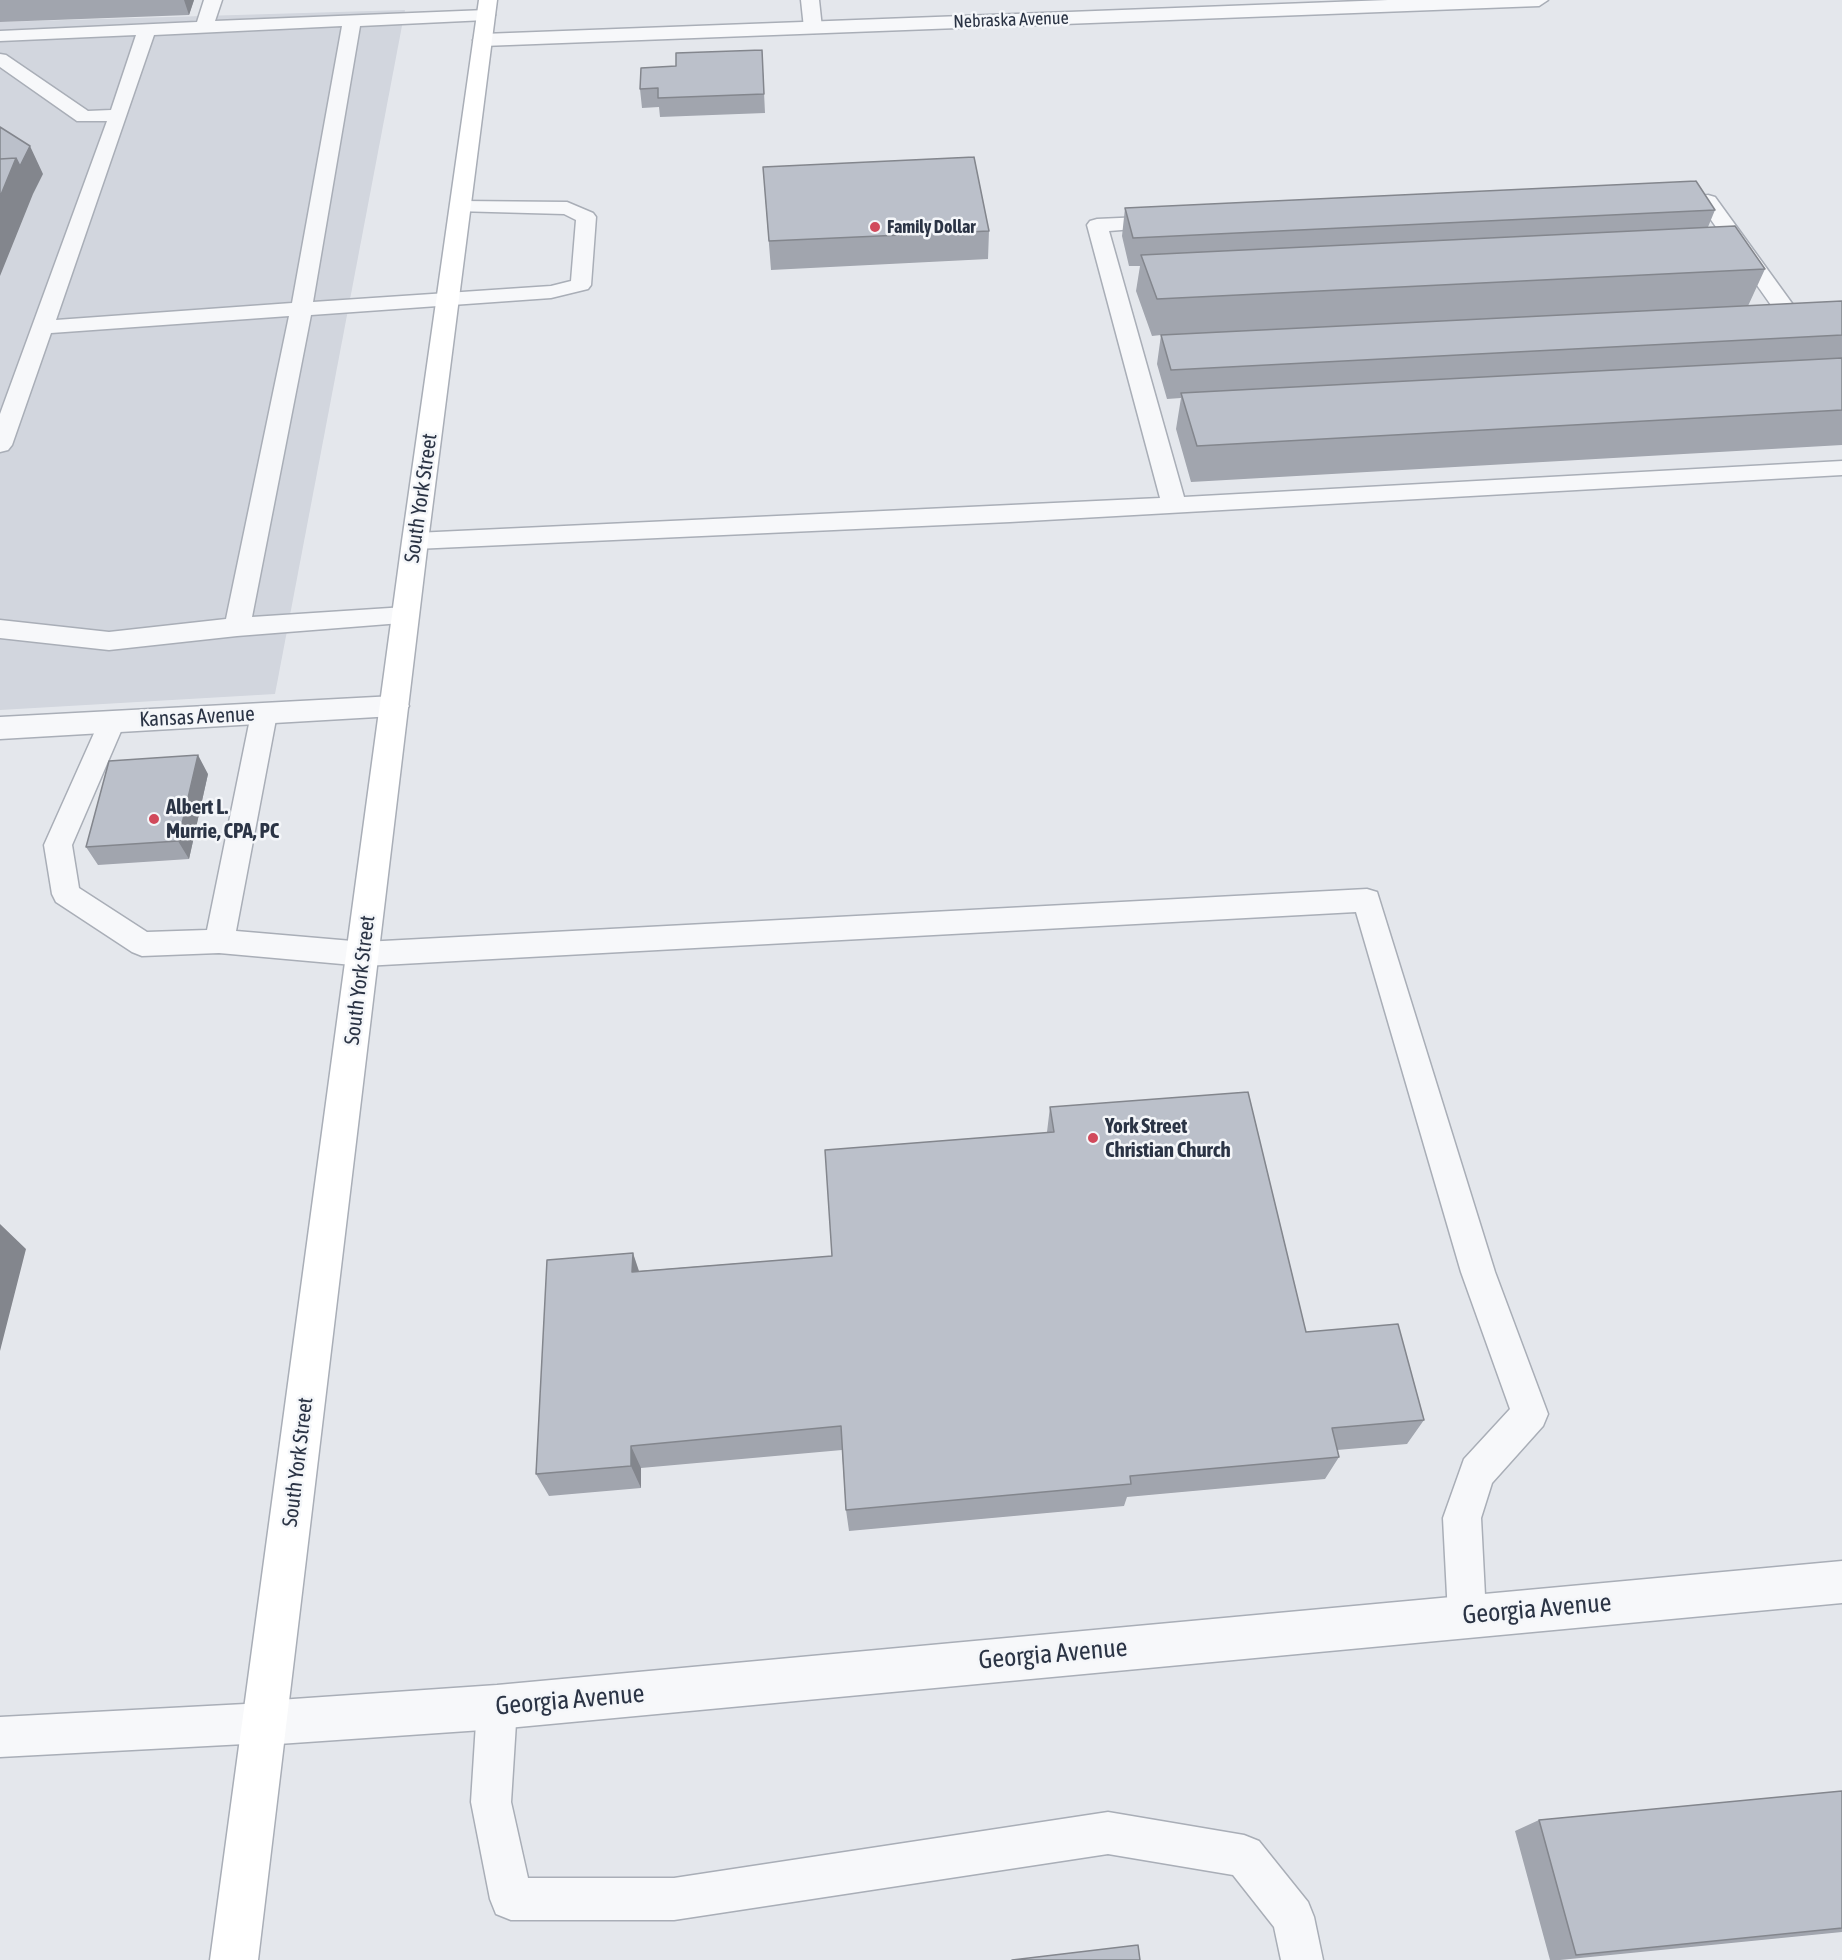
<!DOCTYPE html>
<style>
body{margin:0}
canvas{display:block;background:#e4e7ec}
</style>
<canvas width="1842" height="1960"></canvas>
<script>
const g = document.querySelector('canvas').getContext('2d');
g.lineJoin = 'round';
function paint(path, color) {
  g.fillStyle = color;
  g.fill(path, 'evenodd');
}
function shape(rows) {
  const path = new Path2D();
  for (const r of rows) {
    path.moveTo(r[0], r[1]);
    for (let i = 2; i < r.length; i += 2) path.lineTo(r[i], r[i + 1]);
  }
  return path;
}
function strokePath(path, color, width, dash) {
  g.strokeStyle = color;
  g.lineWidth = width;
  g.lineCap = dash ? 'butt' : 'round';
  g.setLineDash(dash || []);
  g.stroke(path);
}
function write(font, color, halo, rows, align = 'center') {
  g.font = font + ' "Asap Condensed",sans-serif';
  g.lineWidth = 5;
  g.setLineDash([]);
  g.textBaseline = 'middle';
  g.strokeStyle = halo;
  g.fillStyle = color;
  for (const [text, x, y, turn = 0] of rows) {
    g.save();
    g.translate(x, y);
    g.rotate((+turn || 0) * Math.PI / 180);
    g.textAlign = isNaN(turn) ? turn : align;
    if (halo) g.strokeText(text, 0, 0);
    g.fillText(text, 0, 0);
    g.restore();
  }
}
paint(shape([
 [405,10,275,694,0,710,0,22]
]), '#d2d6de');
const lane = shape([
 [204,0,222,0,215,21,486,10,495,15,486,20,360,26,313,302,551,286,571,281,576,220,564,214,455,211,452,207,455,203,462,201,567,202,593,213,596,217,591,285,588,289,551,298,311,315,252,617,405,607,414,610,418,616,414,622,237,636,109,650,0,638,0,620,109,632,226,619,289,316,51,333,12,445,8,450,0,452,0,414,107,121,77,121,0,67,0,54,6,55,88,111,111,110,136,35,0,41,0,31,197,22,204,0],
 [342,26,292,303,56,320,154,35,342,26],
 [801,0,819,0,822,28,819,32,813,33,804,28,801,0],
 [1708,195,1715,197,1799,313,1842,312,1842,324,1785,325,1702,207,1679,208,1672,206,1669,202,1672,198,1679,196,1708,195],
 [1164,216,1171,218,1174,222,1171,226,1109,231,1184,497,1842,461,1842,475,1010,522,415,549,406,547,403,541,406,535,415,533,1160,498,1087,225,1090,221,1097,219,1164,216],
 [264,704,273,707,277,714,236,931,364,942,1367,889,1377,892,1495,1272,1548,1414,1543,1426,1492,1483,1481,1518,1486,1615,1481,1629,1467,1634,1453,1629,1448,1615,1443,1518,1464,1459,1510,1409,1461,1272,1356,912,364,966,219,953,142,956,132,952,56,902,52,894,44,845,99,722,103,715,112,712,121,715,125,722,72,845,79,888,147,932,207,930,251,714,255,707,264,704],
 [497,1687,511,1693,517,1707,511,1802,528,1878,674,1878,1108,1812,1244,1835,1259,1841,1308,1902,1314,1917,1323,1960,1281,1960,1274,1927,1233,1875,1108,1854,674,1920,511,1920,496,1914,490,1899,471,1802,477,1707,483,1693,497,1687],
 [264,1703,278,1709,284,1723,278,1737,264,1743,0,1757,0,1717,264,1703]
]);
const street = shape([
 [1388,0,1548,0,1539,6,483,46,473,40,483,34,1388,0],
 [394,696,404,699,409,706,404,713,394,716,0,739,0,717,394,696],
 [1842,1561,1842,1603,497,1729,264,1745,249,1738,242,1723,249,1708,264,1701,497,1685,1842,1561]
]);
const secondary = shape([
 [479,0,497,0,428,541,258,1960,210,1960,402,541,479,0]
]);
strokePath(lane, '#a9aeb7', 3);
strokePath(street, '#a9aeb7', 3);
strokePath(secondary, '#a9aeb7', 3);
paint(lane, '#f7f8fa');
paint(street, '#f7f8fa');
paint(secondary, '#fff');
paint(shape([
 [0,0,194,0,189,15,0,22],
 [762,50,765,113,660,117,659,107,642,108,640,89,676,66],
 [763,167,989,231,988,259,771,270],
 [1125,208,1715,210,1708,227,1765,269,1748,306,1842,301,1842,445,1191,482,1176,429,1181,398,1167,399,1157,364,1161,335,1152,336,1136,291,1140,266,1129,266,1122,236],
 [208,774,189,859,98,865,86,847],
 [1050,1107,1306,1332,1424,1420,1407,1444,1337,1450,1339,1457,1325,1479,1127,1497,1124,1506,849,1531,846,1510,842,1450,641,1468,641,1488,549,1496,536,1474,639,1271,832,1256,1047,1132],
 [1842,1791,1842,1932,1560,1960,1550,1960,1515,1831,1539,1820]
]), '#a1a5ae');
paint(shape([
 [184,0,194,0,189,15],
 [30,146,43,174,33,194,0,276,0,197,16,158],
 [198,755,208,774,189,859,178,841],
 [0,1224,26,1249,0,1351],
 [633,1253,642,1280,632,1272],
 [631,1446,641,1468,641,1488,631,1466]
]), '#83868d');
const building = shape([
 [762,50,764,94,658,98,658,88,640,89,641,68,676,66,676,53,762,50],
 [0,127,30,146,20,166,16,158,0,159,0,127],
 [974,157,989,231,769,241,763,167,974,157],
 [16,158,0,197,0,159,16,158],
 [1696,181,1715,210,1133,238,1125,208,1696,181],
 [1735,226,1765,269,1157,299,1141,255,1735,226],
 [1842,301,1842,335,1171,370,1161,335,1842,301],
 [1842,358,1842,410,1197,446,1181,393,1842,358],
 [198,755,178,841,86,847,109,761,198,755],
 [1248,1092,1306,1332,1398,1324,1424,1420,1332,1428,1339,1457,1130,1476,1131,1484,846,1510,841,1426,631,1446,631,1466,536,1474,547,1260,633,1253,632,1272,832,1256,825,1150,1054,1132,1050,1107,1248,1092],
 [1842,1791,1842,1928,1576,1955,1539,1820,1842,1791],
 [1138,1945,1140,1960,1012,1960,1138,1945]
]);
paint(building, '#bbc0ca');
strokePath(building, '#83868d', 1.5);
for (const [x, y, r, color] of [
 [875,227,6,"#d1495b"],
 [154,819,6,"#d1495b"],
 [1093,1138,6,"#d1495b"]
]) {
  const dot = new Path2D();
  dot.arc(x, y, r, 0, 2 * Math.PI);
  g.fillStyle = color;
  g.fill(dot);
  strokePath(dot, '#f4f6f9', 2);
}
write('18px', '#2b3445', '#f4f6f9', [
 ["Nebraska Avenue",1011,20,-2]
]);
write('bold 18px', '#2b3445', '#f4f6f9', [
 ["Family Dollar",887,227]
], 'left');
write('21px', '#2b3445', '#f4f6f9', [
 ["South York Street",421,498,-82],
 ["Kansas Avenue",197,717,-3],
 ["South York Street",360,980,-83],
 ["South York Street",298,1462,-83]
]);
write('bold 21px', '#2b3445', '#f4f6f9', [
 ["Albert L.",166,807],
 ["Murrie, CPA, PC",166,831],
 ["York Street",1105,1126],
 ["Christian Church",1105,1150]
], 'left');
write('26px', '#2b3445', '#f4f6f9', [
 ["Georgia Avenue",1537,1609,-5],
 ["Georgia Avenue",1053,1654,-5],
 ["Georgia Avenue",570,1700,-5]
]);
</script>
